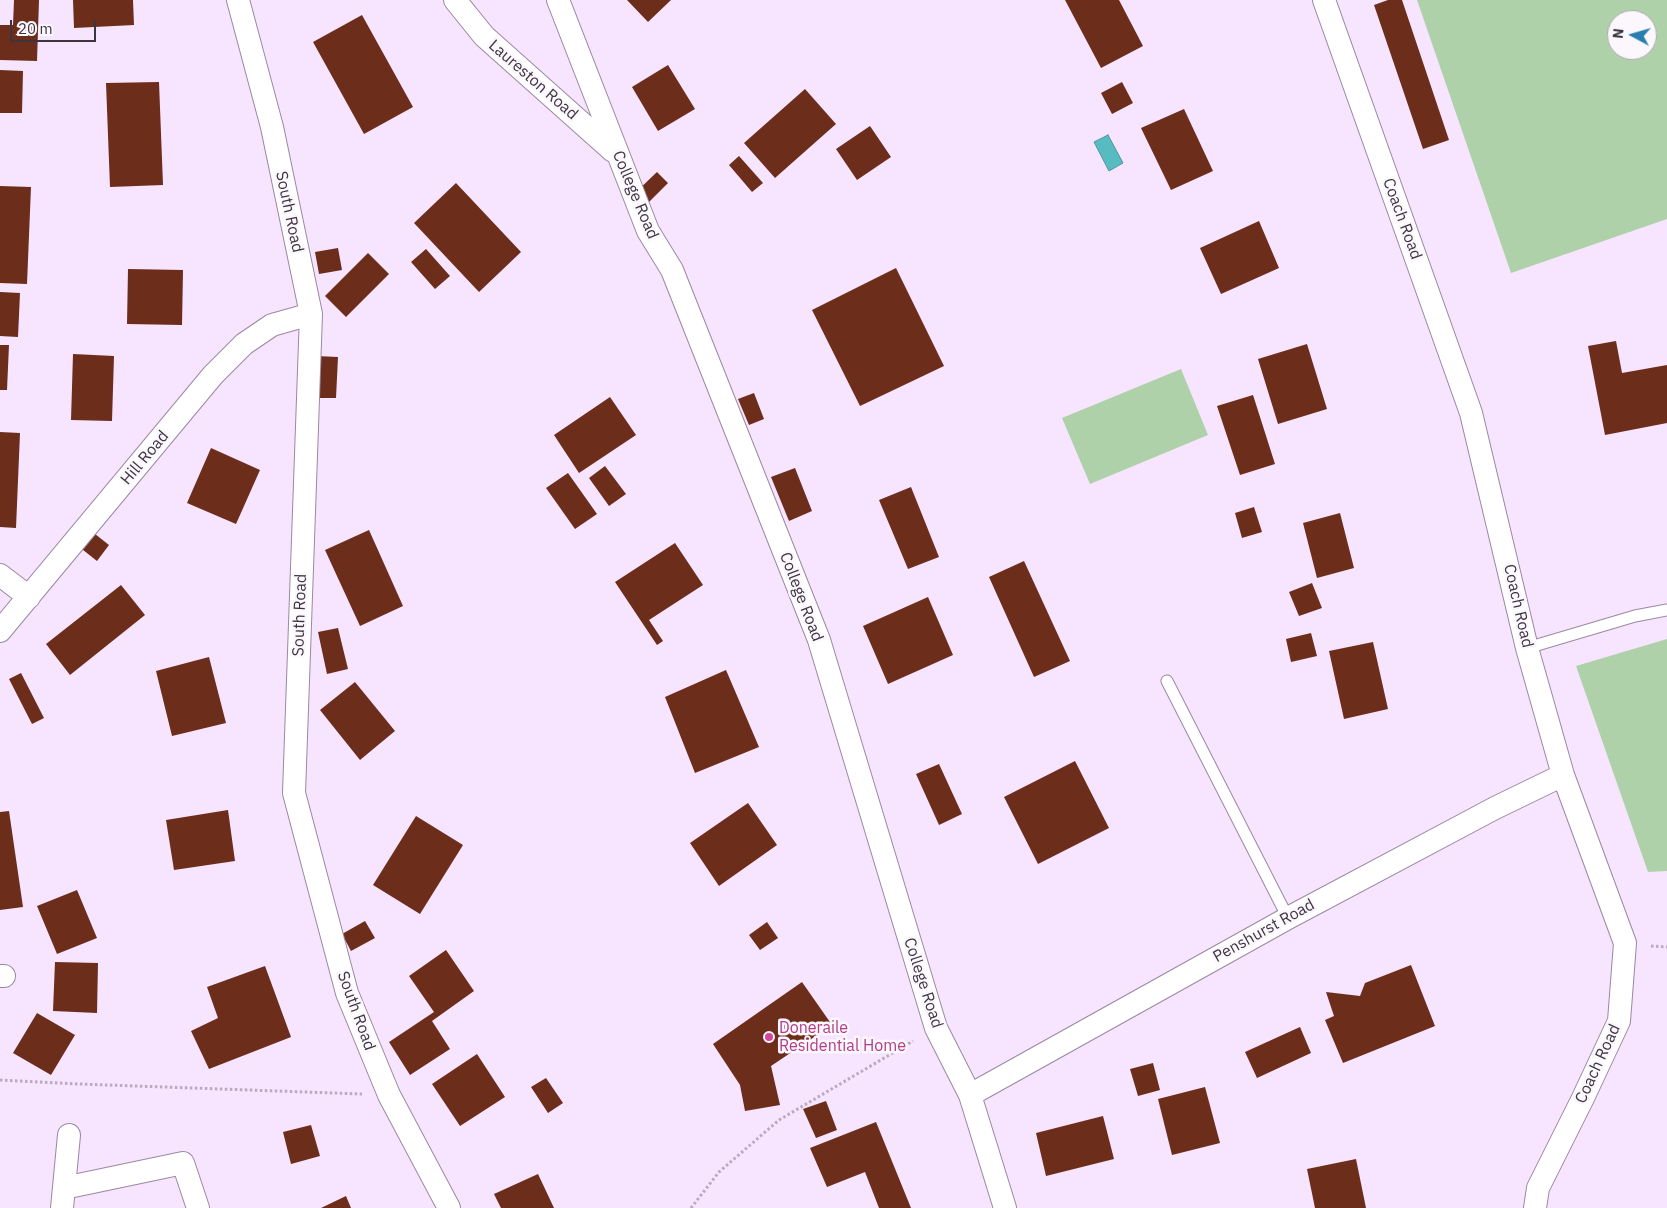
<!DOCTYPE html>
<style>
body{margin:0}
#map{position:relative;width:1667px;height:1208px;overflow:hidden;background:#f7e4fe;font-family:"IBM Plex Sans",sans-serif}
canvas{display:block}
.north{position:absolute;left:1607px;top:10px;width:50px;height:50px;box-sizing:border-box;background:#fbf7fd;border:1px solid #afa9b1;border-radius:50%;rotate:276deg;font-size:14px;font-weight:700;line-height:20px;text-align:center;color:#3c353e}
.north::after{content:'';display:block;margin:auto;width:18px;height:22px;background:#297eae;clip-path:polygon(50% 0,100% 100%,50% 72%,0 100%)}
.scale{position:absolute;left:10px;top:20px;width:86px;height:22px;box-sizing:border-box;border:2px solid #3c353e;border-top:0;padding-left:6px;font-size:15px;line-height:18px;white-space:nowrap;color:#3c353e;-webkit-text-stroke:4px #fbf7fd;paint-order:stroke}
</style>
<div id="map">
<canvas width="1667" height="1208"></canvas>
<div class="north">N</div>
<div class="scale">20 m</div>
</div>
<script>
const g = document.querySelector('canvas').getContext('2d');
g.lineJoin = 'round';
function paint(path, color) {
  g.fillStyle = color;
  g.fill(path, 'evenodd');
}
function shape(rows) {
  const path = new Path2D();
  for (const r of rows) {
    path.moveTo(r[0], r[1]);
    for (let i = 2; i < r.length; i += 2) path.lineTo(r[i], r[i + 1]);
  }
  return path;
}
function strokePath(path, color, width, dash) {
  g.strokeStyle = color;
  g.lineWidth = width;
  g.lineCap = dash ? 'butt' : 'round';
  g.setLineDash(dash || []);
  g.stroke(path);
}
function write(font, color, halo, rows, align = 'center') {
  g.font = font + ' "IBM Plex Sans",sans-serif';
  g.lineWidth = 5;
  g.setLineDash([]);
  g.textBaseline = 'middle';
  g.strokeStyle = halo;
  g.fillStyle = color;
  for (const [text, x, y, turn = 0] of rows) {
    g.save();
    g.translate(x, y);
    g.rotate((+turn || 0) * Math.PI / 180);
    g.textAlign = isNaN(turn) ? turn : align;
    if (halo) g.strokeText(text, 0, 0);
    g.fillText(text, 0, 0);
    g.restore();
  }
}
paint(shape([
 [1417,0,1667,0,1667,219,1511,273],
 [1617,20,1647,20,1647,50,1617,50],
 [1181,369,1208,435,1090,484,1062,418],
 [1667,639,1667,871,1648,872,1576,666]
]), '#afd1aa');
const water = shape([
 [1108,135,1123,163,1109,171,1094,142,1108,135]
]);
paint(water, '#56bcc2');
strokePath(water, '#4e949a', 1);
paint(shape([
 [14,0,39,0,37,61,0,60,0,25,13,25],
 [73,0,133,0,134,25,74,28],
 [627,0,671,0,648,22],
 [1065,0,1119,0,1143,46,1101,68],
 [1388,0,1402,0,1449,140,1423,149,1374,5],
 [362,15,413,107,364,134,313,42],
 [668,65,695,109,658,131,632,87],
 [0,70,23,71,22,113,0,113],
 [159,82,163,185,110,187,106,83],
 [1122,82,1133,103,1112,114,1101,93],
 [805,89,836,124,775,178,744,143],
 [1184,109,1213,171,1171,190,1141,128],
 [870,126,891,157,857,180,836,149],
 [739,156,763,183,752,192,729,165],
 [657,172,668,183,646,205,635,193],
 [456,183,521,252,479,292,414,223],
 [0,186,31,187,27,284,0,283],
 [1259,221,1279,268,1221,294,1200,248],
 [338,248,342,270,319,274,315,252],
 [426,249,450,276,435,289,411,262],
 [368,253,389,274,346,317,325,296],
 [896,268,944,366,860,406,812,310],
 [128,269,183,270,182,325,127,324],
 [0,292,20,293,18,337,0,336],
 [1616,341,1622,373,1667,365,1667,423,1605,435,1588,346],
 [1307,344,1327,409,1278,424,1258,359],
 [0,345,9,345,7,390,0,390],
 [73,354,114,356,112,421,71,420],
 [316,356,338,357,336,398,314,398],
 [754,393,764,419,749,425,738,399],
 [1253,395,1275,464,1240,475,1217,406],
 [610,397,636,435,579,473,554,435],
 [0,432,20,433,16,528,0,527],
 [211,448,260,470,236,524,187,503],
 [605,466,626,494,609,506,589,478],
 [795,468,812,511,789,521,771,477],
 [568,473,597,514,575,529,546,488],
 [911,487,939,557,908,569,879,500],
 [1254,507,1262,532,1242,538,1235,513],
 [1340,513,1354,568,1317,578,1303,523],
 [90,530,109,545,97,561,78,546],
 [369,530,403,606,360,626,325,550],
 [675,543,703,585,649,620,663,641,657,645,615,582],
 [1024,561,1070,661,1034,677,989,577],
 [1312,583,1322,608,1299,616,1289,592],
 [121,585,145,615,70,675,46,644],
 [928,597,953,655,888,684,863,626],
 [338,628,348,669,327,674,318,632],
 [1311,633,1317,656,1291,662,1286,639],
 [1373,642,1388,709,1344,719,1329,651],
 [209,657,226,723,172,736,156,671],
 [726,670,759,747,695,773,665,697],
 [21,673,44,718,32,724,9,679],
 [355,682,395,731,360,760,320,710],
 [1075,761,1109,828,1038,864,1004,797],
 [939,764,962,814,939,825,916,774],
 [748,803,777,845,719,886,690,843],
 [228,810,235,861,174,870,166,820],
 [9,811,23,907,0,910,0,812],
 [416,816,463,845,420,914,373,885],
 [77,890,97,938,57,954,37,906],
 [365,921,375,938,351,951,342,934],
 [767,922,778,938,760,950,749,935],
 [446,950,474,991,432,1021,450,1049,410,1075,389,1042,434,1012,409,976],
 [55,962,98,963,97,1013,53,1011],
 [1411,965,1435,1026,1343,1063,1325,1020,1334,1016,1326,992,1360,996,1365,983],
 [265,966,291,1037,209,1069,191,1031,218,1018,207,987],
 [802,982,832,1025,771,1066,780,1105,745,1111,740,1085,713,1044],
 [37,1013,75,1035,51,1075,13,1053],
 [1300,1027,1311,1053,1257,1078,1245,1052],
 [477,1054,505,1097,460,1126,432,1084],
 [1153,1063,1160,1090,1138,1096,1130,1069],
 [546,1078,563,1103,548,1113,531,1087],
 [1205,1087,1220,1143,1172,1155,1158,1099],
 [826,1101,837,1130,816,1138,803,1109],
 [1103,1116,1114,1159,1046,1176,1036,1133],
 [876,1122,911,1208,879,1208,865,1172,827,1187,810,1148],
 [311,1125,320,1156,291,1164,283,1132],
 [1356,1159,1366,1208,1315,1208,1307,1169],
 [538,1174,554,1208,501,1208,494,1194],
 [346,1196,351,1208,321,1208]
]), '#6c2d1b');
const service = shape([
 [1527,648,1635,616,1667,610],
 [1167,681,1288,918]
]);
const minor = shape([
 [238,0,272,127,311,314,294,793,347,993,389,1095,449,1208],
 [455,0,484,36,613,151],
 [558,0,648,231,672,270,819,640,936,1028,970,1095,1005,1208],
 [1324,0,1471,413,1527,648,1563,775,1625,943,1619,1021,1583,1098,1538,1188,1535,1208],
 [0,575,29,597],
 [0,631,213,375,244,344,272,325,311,314],
 [0,976,4,976],
 [970,1095,1288,918,1495,808,1563,775],
 [64,1188,183,1163,198,1208],
 [62,1208,69,1135]
]);
strokePath(service, '#9a89a0', 13);
strokePath(minor, '#9a89a0', 24);
strokePath(shape([
 [1651,946,1667,947],
 [0,1080,79,1084,362,1094],
 [691,1208,719,1172,779,1120,913,1041]
]), '#b9aabe', 3, [2.5, 2.5]);
strokePath(service, '#fff', 11);
strokePath(minor, '#fff', 22);
for (const [x, y, r, color] of [
 [769,1037,5,"#d1479c"]
]) {
  const dot = new Path2D();
  dot.arc(x, y, r, 0, 2 * Math.PI);
  g.fillStyle = color;
  g.fill(dot);
  strokePath(dot, '#fbf7fd', 2);
}
write('16px', '#3c353e', '#fbf7fd', [
 ["Laureston Road",533,80,41],
 ["College Road",635,195,67],
 ["South Road",289,212,78],
 ["Coach Road",1402,219,70],
 ["Hill Road",145,458,-50],
 ["College Road",801,597,69],
 ["Coach Road",1518,606,77],
 ["South Road",300,615,-88],
 ["Penshurst Road",1264,931,-29],
 ["College Road",923,983,72],
 ["South Road",356,1011,70],
 ["Coach Road",1598,1064,-65]
]);
write('16px', '#b23c85', '#fbf7fd', [
 ["Doneraile",779,1028],
 ["Residential Home",779,1046]
], 'left');
</script>
